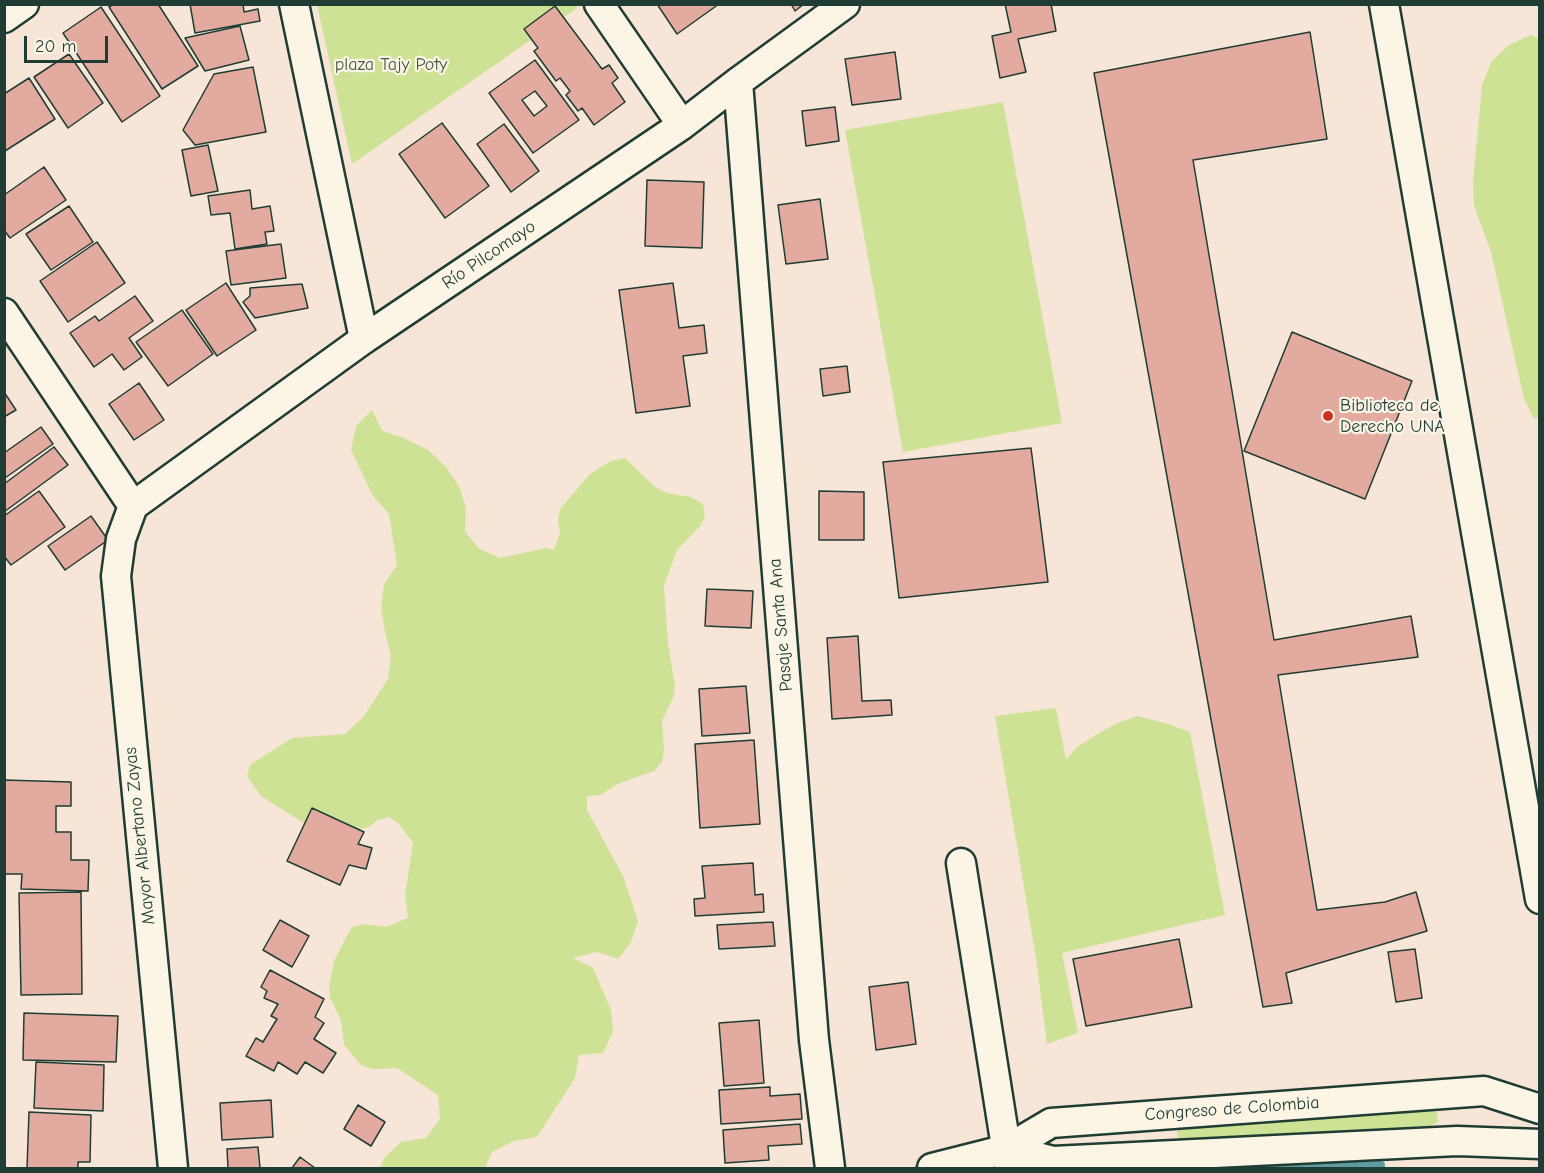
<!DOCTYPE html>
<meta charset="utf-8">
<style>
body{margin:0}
#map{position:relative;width:1544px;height:1173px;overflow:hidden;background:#f7e6d7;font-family:"Comic Neue",sans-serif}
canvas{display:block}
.frame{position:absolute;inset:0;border:6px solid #1f3d34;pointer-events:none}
.scale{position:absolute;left:24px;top:36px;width:84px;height:27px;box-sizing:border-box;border:3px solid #1f3d34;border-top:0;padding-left:8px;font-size:18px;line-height:21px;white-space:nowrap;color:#1f3d34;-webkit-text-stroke:4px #fcf5e5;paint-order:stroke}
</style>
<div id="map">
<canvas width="1544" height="1173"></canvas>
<div class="frame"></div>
<div class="scale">20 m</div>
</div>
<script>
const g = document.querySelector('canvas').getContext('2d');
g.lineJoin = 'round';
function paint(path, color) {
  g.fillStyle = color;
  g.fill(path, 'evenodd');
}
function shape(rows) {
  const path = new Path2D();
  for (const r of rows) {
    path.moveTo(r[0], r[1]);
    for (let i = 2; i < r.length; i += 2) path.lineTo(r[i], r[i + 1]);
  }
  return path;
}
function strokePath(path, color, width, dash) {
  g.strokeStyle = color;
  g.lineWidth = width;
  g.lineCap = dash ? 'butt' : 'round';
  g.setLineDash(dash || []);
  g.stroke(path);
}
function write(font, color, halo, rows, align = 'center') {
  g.font = font + ' "Comic Neue",sans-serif';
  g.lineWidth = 4.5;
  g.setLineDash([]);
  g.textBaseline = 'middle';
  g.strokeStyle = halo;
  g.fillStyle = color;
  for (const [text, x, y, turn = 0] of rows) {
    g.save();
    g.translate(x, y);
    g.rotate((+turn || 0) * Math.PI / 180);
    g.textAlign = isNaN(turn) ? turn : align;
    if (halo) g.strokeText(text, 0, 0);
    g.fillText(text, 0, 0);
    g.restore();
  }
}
paint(shape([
 [575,4,577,8,352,164,317,5],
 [1531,35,1540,39,1540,416,1534,419,1524,399,1491,252,1474,206,1473,182,1482,85,1492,61,1509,45],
 [1003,102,1062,423,903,452,845,130],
 [372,410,382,431,404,438,428,450,446,467,459,486,466,508,465,531,478,548,500,558,546,548,554,550,560,533,558,521,560,509,590,474,611,461,625,458,655,487,667,493,691,497,703,504,705,516,700,526,677,550,664,585,668,644,675,685,674,696,662,721,664,749,662,762,654,771,620,783,600,795,587,796,587,810,623,876,638,921,631,942,618,959,597,952,573,958,593,968,611,1010,613,1032,603,1053,579,1055,575,1078,537,1137,514,1141,492,1152,485,1168,380,1168,385,1157,401,1142,426,1138,440,1119,438,1095,397,1068,372,1069,361,1065,344,1045,341,1020,330,998,329,986,334,961,351,928,363,924,386,927,408,918,405,895,413,843,399,824,389,817,378,820,369,827,336,835,313,829,261,796,247,776,250,765,292,738,345,734,364,716,388,679,391,656,385,632,381,608,384,584,397,565,389,514,373,496,351,450,356,426],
 [1056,708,1066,760,1077,747,1096,735,1115,724,1137,716,1168,724,1190,732,1225,915,1062,953,1078,1033,1047,1044,1036,958,995,716],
 [1429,1108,1437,1113,1438,1122,1430,1127,1182,1144,1178,1139,1177,1131,1181,1126]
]), '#cee296');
strokePath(shape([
 [1193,1168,1381,1165]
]), '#5f9ba0', 8);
const building = shape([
 [114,4,158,4,198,66,162,89,109,7,114,4],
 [190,4,243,4,244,12,258,9,260,21,195,33,190,4],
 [657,4,719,4,677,34,657,4],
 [791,4,804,4,795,11,791,4],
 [1005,4,1051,4,1056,31,1018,39,1026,72,1000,78,992,36,1011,32,1005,4],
 [555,6,602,69,609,65,618,78,612,83,625,102,594,125,582,108,578,111,566,95,570,91,560,78,556,81,534,51,538,48,524,29,555,6],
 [101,7,160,96,122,122,63,33,101,7],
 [240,26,249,60,205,71,185,38,240,26],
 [1310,32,1327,139,1193,160,1274,640,1411,616,1418,657,1278,675,1317,910,1385,902,1416,892,1427,931,1286,973,1292,1003,1263,1007,1094,73,1310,32],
 [895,52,901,99,852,105,845,59,895,52],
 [69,54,103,103,68,128,34,77,69,54],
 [535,60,579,120,533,153,489,93,535,60],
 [535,91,547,106,534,116,522,100,535,91],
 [253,67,266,132,195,145,183,130,214,74,253,67],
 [29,78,55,119,5,151,4,94,29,78],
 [835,107,839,141,806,146,802,111,835,107],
 [442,123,489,186,445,218,399,154,442,123],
 [504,124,539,171,511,192,477,144,504,124],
 [208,145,218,191,191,196,182,150,208,145],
 [44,167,66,200,10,238,4,230,4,195,44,167],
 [647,180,704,182,702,248,645,246,647,180],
 [250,190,252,209,270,206,274,231,265,232,267,244,235,249,230,213,211,215,208,196,250,190],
 [820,199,828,259,786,264,778,205,820,199],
 [69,206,93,242,51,270,26,234,69,206],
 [97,242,125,283,68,322,40,281,97,242],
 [281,244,286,278,231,285,226,251,281,244],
 [226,283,256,330,217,356,186,310,226,283],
 [673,283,679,328,704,325,707,353,683,356,690,406,636,413,619,290,673,283],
 [302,284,308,308,255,318,243,302,250,296,250,288,302,284],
 [135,296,153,321,129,338,142,357,124,370,112,354,94,367,70,333,95,316,99,321,135,296],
 [182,310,213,354,168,386,136,342,182,310],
 [1292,332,1412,381,1365,499,1244,451,1292,332],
 [847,366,850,392,823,396,820,369,847,366],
 [139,383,164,420,134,440,109,404,139,383],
 [4,392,16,410,4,417,4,392],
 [41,427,53,444,5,478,4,453,41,427],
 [54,447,68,465,4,512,4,484,54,447],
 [1031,448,1048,582,899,598,883,462,1031,448],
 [39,491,65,527,11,565,4,556,4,516,39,491],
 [819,491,864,492,864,540,819,540,819,491],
 [91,516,108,540,65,570,48,546,91,516],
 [707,589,753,591,751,628,705,626,707,589],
 [858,636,862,701,891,700,892,715,832,719,827,638,858,636],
 [746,686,750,733,702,736,699,689,746,686],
 [754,740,760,824,700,828,695,744,754,740],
 [4,780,71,782,71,806,56,806,56,832,71,832,71,860,89,860,88,891,21,889,22,874,4,874,4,780],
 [312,808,364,832,358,844,372,848,366,869,349,865,340,885,287,861,312,808],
 [753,863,755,895,763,894,764,912,695,916,694,899,705,898,702,866,753,863],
 [81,892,82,994,21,995,19,893,81,892],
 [280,920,309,936,292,967,263,950,280,920],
 [773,922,775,946,719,949,717,925,773,922],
 [1179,939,1192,1007,1086,1026,1073,959,1179,939],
 [1415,949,1422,998,1396,1002,1388,952,1415,949],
 [270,970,324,999,315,1017,324,1023,314,1039,336,1053,323,1073,305,1062,297,1074,278,1062,274,1071,246,1056,256,1038,263,1042,277,1019,271,1016,278,1004,264,998,267,991,261,987,270,970],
 [908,982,916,1044,876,1050,869,987,908,982],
 [24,1013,118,1016,116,1062,23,1060,24,1013],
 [759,1020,764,1083,724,1086,719,1023,759,1020],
 [36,1062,104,1065,103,1111,34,1108,36,1062],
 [770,1087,770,1096,800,1094,802,1119,721,1124,719,1090,770,1087],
 [271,1100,273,1137,222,1140,220,1103,271,1100],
 [358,1105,385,1122,371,1146,344,1129,358,1105],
 [29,1112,91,1115,90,1162,78,1162,78,1168,27,1168,29,1112],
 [800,1124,802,1144,768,1146,769,1160,725,1163,723,1130,800,1124],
 [258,1147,260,1168,228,1168,227,1149,258,1147],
 [300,1157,315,1168,292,1168,300,1157]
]);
paint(building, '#e3aa9f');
strokePath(building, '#1f3d34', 1.5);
const minor = shape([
 [294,4,364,339],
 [599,4,682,125],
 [1384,4,1540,899],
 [4,18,24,4],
 [738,82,814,1040,830,1168],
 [4,313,133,506],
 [133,506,364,339,682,125,738,82,845,4],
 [133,506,121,539,116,576,173,1168],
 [961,863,1009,1166],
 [1007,1149,1053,1161,1457,1141,1540,1144],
 [932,1168,1007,1149,1051,1123,1484,1091,1540,1109]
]);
strokePath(minor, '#1f3d34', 33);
strokePath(minor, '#fcf5e5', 28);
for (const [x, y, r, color] of [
 [1328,416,6,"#c8321e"]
]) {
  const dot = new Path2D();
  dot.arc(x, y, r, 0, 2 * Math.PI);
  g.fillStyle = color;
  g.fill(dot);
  strokePath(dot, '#fcf5e5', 2);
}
write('18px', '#425e48', '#fcf5e5', [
 ["plaza Tajy Poty",391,65]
]);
write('18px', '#1f3d34', '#fcf5e5', [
 ["Río Pilcomayo",489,255,-34],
 ["Pasaje Santa Ana",781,625,-95],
 ["Mayor Albertano Zayas",140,836,-96],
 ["Congreso de Colombia",1232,1109,-4]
]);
write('18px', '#1f3d34', '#fcf5e5', [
 ["Biblioteca de",1340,406],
 ["Derecho UNA",1340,427]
], 'left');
</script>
